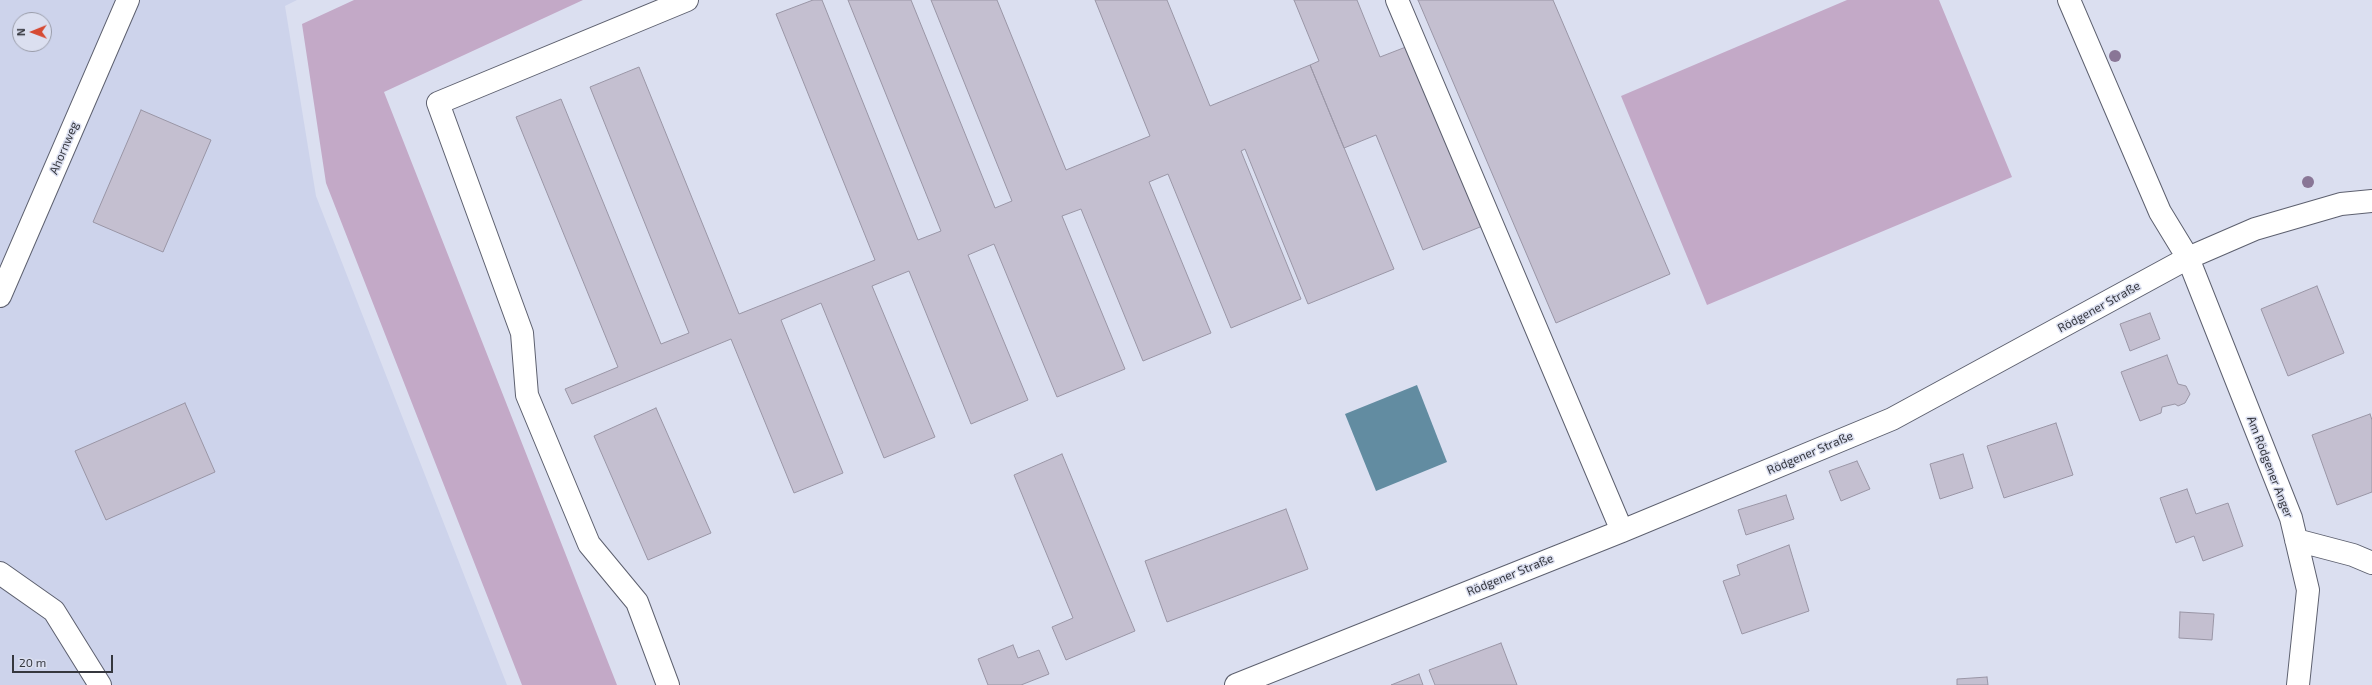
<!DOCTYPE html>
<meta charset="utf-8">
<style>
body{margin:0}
#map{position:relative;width:2372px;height:685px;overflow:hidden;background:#dbdff0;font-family:"Exo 2",sans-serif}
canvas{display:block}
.north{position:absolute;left:12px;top:12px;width:40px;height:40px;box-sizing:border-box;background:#dbdff0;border:1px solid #999ca9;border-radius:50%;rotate:269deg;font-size:11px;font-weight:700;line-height:16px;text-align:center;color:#35373e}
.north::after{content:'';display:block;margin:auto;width:14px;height:18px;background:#d64a33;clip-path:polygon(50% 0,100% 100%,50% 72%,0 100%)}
.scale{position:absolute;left:12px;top:655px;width:101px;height:18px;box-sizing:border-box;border:2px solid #35373e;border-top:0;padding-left:5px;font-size:12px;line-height:14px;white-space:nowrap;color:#35373e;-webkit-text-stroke:3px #dbdff0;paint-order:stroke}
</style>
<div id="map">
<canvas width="2372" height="685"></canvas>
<div class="north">N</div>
<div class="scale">20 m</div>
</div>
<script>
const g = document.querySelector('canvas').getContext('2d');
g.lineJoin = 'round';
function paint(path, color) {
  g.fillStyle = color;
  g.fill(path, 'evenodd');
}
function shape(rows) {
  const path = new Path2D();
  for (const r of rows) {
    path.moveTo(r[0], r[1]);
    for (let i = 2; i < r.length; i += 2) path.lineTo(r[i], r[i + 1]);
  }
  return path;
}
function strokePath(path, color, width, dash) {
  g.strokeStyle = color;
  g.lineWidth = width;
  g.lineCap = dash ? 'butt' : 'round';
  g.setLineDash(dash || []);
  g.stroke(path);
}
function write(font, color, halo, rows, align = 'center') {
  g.font = font + ' "Exo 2",sans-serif';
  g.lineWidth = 3;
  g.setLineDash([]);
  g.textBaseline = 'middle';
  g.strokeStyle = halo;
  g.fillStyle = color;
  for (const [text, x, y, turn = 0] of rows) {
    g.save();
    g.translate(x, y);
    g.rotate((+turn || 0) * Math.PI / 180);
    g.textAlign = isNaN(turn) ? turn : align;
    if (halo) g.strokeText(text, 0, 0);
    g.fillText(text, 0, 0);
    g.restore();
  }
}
paint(shape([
 [0,0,297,0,285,6,316,196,507,685,0,685],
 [20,20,44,20,44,44,20,44]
]), '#cdd3eb');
paint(shape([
 [354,0,583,0,384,92,617,685,522,685,326,183,302,24],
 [1847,0,1939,0,2012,177,1707,305,1621,96]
]), '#c3a9c7');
paint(shape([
 [1417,385,1447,462,1376,491,1345,414]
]), '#628ca1');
const building = shape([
 [813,0,822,0,918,240,941,231,848,0,911,0,995,208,1012,201,931,0,997,0,1066,170,1150,136,1095,0,1167,0,1210,106,1310,65,1394,269,1308,304,1245,149,1241,151,1301,299,1231,328,1168,174,1149,182,1211,333,1143,361,1081,209,1062,216,1125,369,1057,397,994,244,968,255,1028,400,971,424,909,271,872,286,935,437,884,458,821,303,781,320,843,473,794,493,731,339,572,404,565,389,618,367,516,117,561,99,661,344,689,333,590,87,639,67,739,314,875,260,776,14,813,0],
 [1294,0,1357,0,1380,57,1411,45,1485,225,1423,250,1376,135,1344,148,1310,65,1319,61,1294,0],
 [1418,0,1553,0,1670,274,1556,323,1418,0],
 [141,110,211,140,163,252,93,222,141,110],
 [2317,286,2344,353,2288,376,2261,309,2317,286],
 [2150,313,2160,339,2130,351,2120,324,2150,313],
 [2167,355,2178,384,2186,386,2190,394,2185,403,2178,406,2175,404,2162,407,2161,413,2140,421,2121,372,2167,355],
 [185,403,215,472,106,520,75,451,185,403],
 [656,408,711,533,648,560,594,436,656,408],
 [2370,414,2372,420,2372,492,2337,505,2312,435,2370,414],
 [2056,423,2073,475,2004,498,1987,446,2056,423],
 [1062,454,1135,631,1066,660,1052,627,1073,618,1014,475,1062,454],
 [1963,454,1973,488,1940,499,1930,464,1963,454],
 [1857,461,1870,489,1841,501,1829,471,1857,461],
 [2187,489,2196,514,2228,503,2243,546,2203,561,2194,536,2176,543,2160,498,2187,489],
 [1786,495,1794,519,1746,535,1738,510,1786,495],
 [1286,509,1308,569,1167,622,1145,561,1286,509],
 [1789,545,1809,611,1742,634,1723,581,1740,575,1737,565,1789,545],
 [2180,612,2214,614,2212,640,2179,638,2180,612],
 [1501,643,1517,685,1435,685,1429,670,1501,643],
 [1013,645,1018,658,1039,650,1049,674,1021,685,988,685,978,659,1013,645],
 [1419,674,1423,685,1391,685,1419,674],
 [1987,677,1988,685,1957,685,1957,679,1987,677]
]);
paint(building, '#c4bfd0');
strokePath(building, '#9a96a6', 1);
const minor = shape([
 [1397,0,1622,531],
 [2069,0,2160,212,2188,258,2291,518,2308,590,2298,685],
 [0,296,128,0],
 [2296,540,2353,555,2372,563],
 [0,573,54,611,100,685],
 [668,685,637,602,589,544,527,395,522,333,438,103,687,0],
 [1236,685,1622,531,1892,419,2188,258,2255,229,2341,204,2372,201]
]);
strokePath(minor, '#5d606f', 24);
strokePath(minor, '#fff', 22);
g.fillStyle = '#897696';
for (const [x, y] of [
 [2115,56],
 [2308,182]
]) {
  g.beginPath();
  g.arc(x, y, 6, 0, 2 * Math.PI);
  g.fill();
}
write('12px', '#35373e', '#dbdff0', [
 ["Ahornweg",64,148,-67],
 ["Rödgener Straße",2099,307,-29],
 ["Rödgener Straße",1810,453,-23],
 ["Am Rödgener Anger",2270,467,69],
 ["Rödgener Straße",1510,575,-22]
]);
</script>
